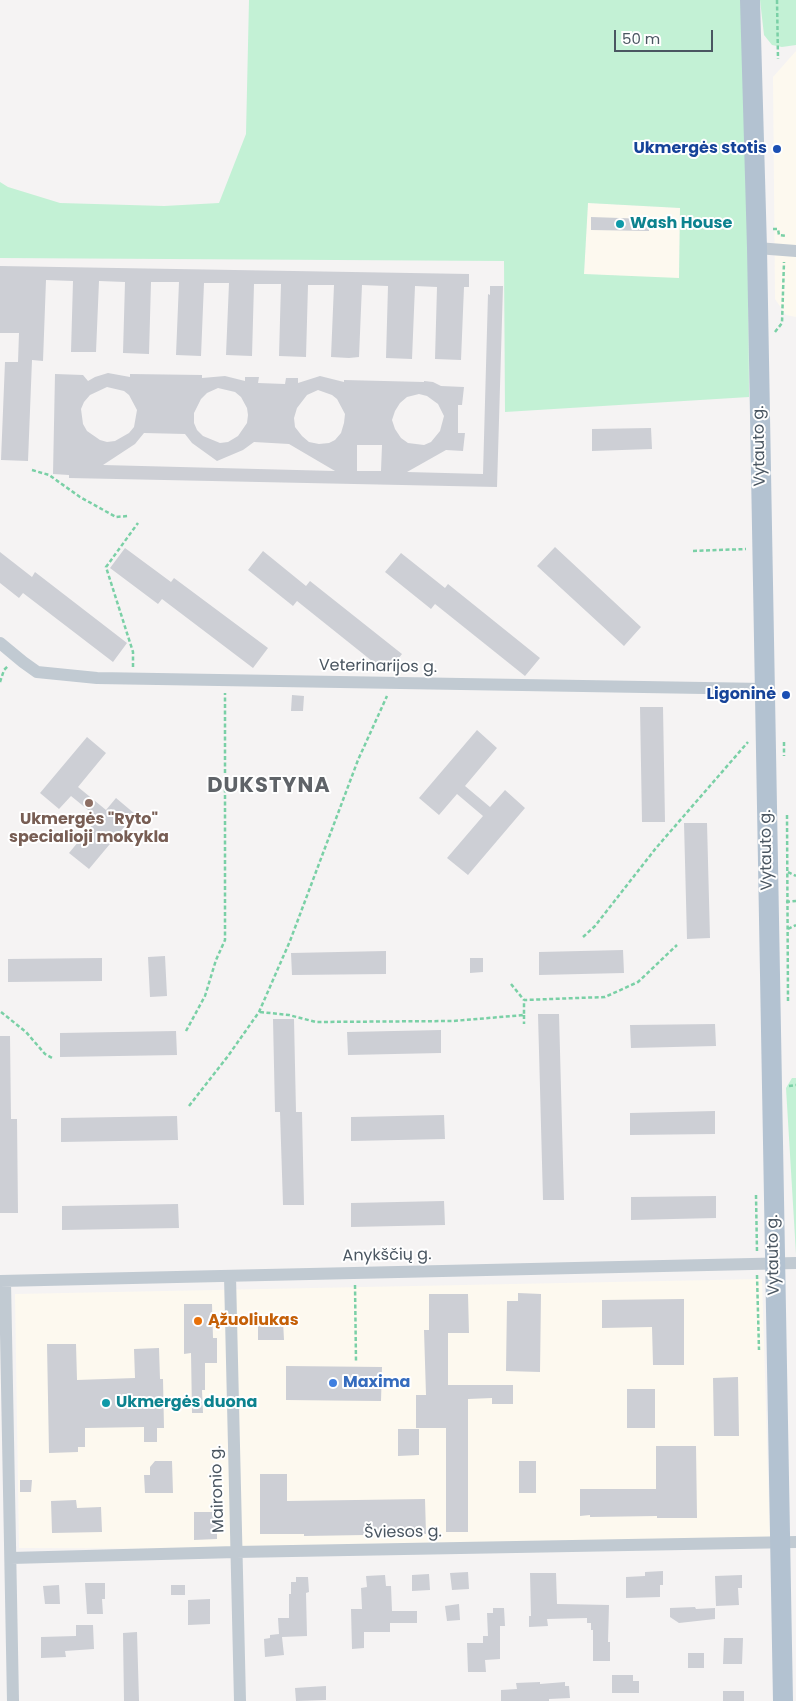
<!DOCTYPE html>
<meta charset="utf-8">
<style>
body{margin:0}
#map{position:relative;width:796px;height:1701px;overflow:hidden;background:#f5f3f3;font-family:Poppins,sans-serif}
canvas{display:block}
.scale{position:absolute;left:614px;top:30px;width:99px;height:22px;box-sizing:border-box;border:2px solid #4a5661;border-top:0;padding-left:6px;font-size:15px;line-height:18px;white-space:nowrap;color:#4a5661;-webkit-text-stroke:4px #fff;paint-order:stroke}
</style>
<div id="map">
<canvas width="796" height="1701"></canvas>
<div class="scale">50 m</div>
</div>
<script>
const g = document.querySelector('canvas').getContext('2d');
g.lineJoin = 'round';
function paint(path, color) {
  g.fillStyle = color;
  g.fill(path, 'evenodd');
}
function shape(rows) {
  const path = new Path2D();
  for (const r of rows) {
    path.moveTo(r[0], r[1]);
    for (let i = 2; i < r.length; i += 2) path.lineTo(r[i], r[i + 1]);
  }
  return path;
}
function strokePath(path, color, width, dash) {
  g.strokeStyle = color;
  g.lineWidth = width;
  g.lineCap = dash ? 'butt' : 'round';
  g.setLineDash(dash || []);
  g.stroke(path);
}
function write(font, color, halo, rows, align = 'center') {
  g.font = font + ' Poppins,sans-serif';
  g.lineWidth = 4;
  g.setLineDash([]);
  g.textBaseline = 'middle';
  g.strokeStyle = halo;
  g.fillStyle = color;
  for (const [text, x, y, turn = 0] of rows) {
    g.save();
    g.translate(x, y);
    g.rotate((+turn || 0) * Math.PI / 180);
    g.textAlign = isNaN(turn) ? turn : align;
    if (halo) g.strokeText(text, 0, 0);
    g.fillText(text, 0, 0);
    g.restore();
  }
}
paint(shape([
 [796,51,796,317,786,315,775,299,773,77],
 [588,203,680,208,679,279,584,274],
 [762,1279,770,1537,234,1549,19,1548,15,1294]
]), '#fdf9ef');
paint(shape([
 [249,0,742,0,748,213,749,397,505,412,504,261,0,258,0,182,8,187,60,203,164,206,219,203,246,134],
 [588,203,680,208,679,278,584,274],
 [760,0,796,0,796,45,782,47,772,45,764,35],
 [792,1078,796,1078,796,1254,786,1088]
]), '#c3f1d5');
paint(shape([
 [591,217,649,219,649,231,591,230],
 [0,266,469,274,469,287,464,287,461,360,435,359,437,287,415,286,412,359,386,358,388,286,362,285,359,357,349,358,331,357,334,285,308,285,306,357,279,356,281,284,254,284,252,356,226,355,229,283,204,283,201,356,176,355,179,282,151,282,149,354,123,353,125,282,99,281,96,352,71,352,73,281,46,280,43,361,32,360,28,461,1,460,5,362,18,362,19,333,0,333],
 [490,286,503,286,497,487,69,478,69,475,53,474,55,374,83,375,88,381,95,377,108,373,130,377,130,374,202,375,202,378,225,376,245,381,245,377,259,377,258,383,285,384,286,378,298,378,298,383,320,376,344,382,344,380,424,382,424,381,433,382,441,386,464,387,462,405,458,405,458,433,465,433,463,451,446,450,407,472,483,474,488,294,490,295],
 [107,387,124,391,129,395,137,410,134,427,129,433,115,441,107,442,100,440,87,431,83,424,81,409,84,402,90,395],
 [218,388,235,392,241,397,247,408,248,415,247,423,238,436,228,442,220,443,203,436,197,430,194,423,194,413,201,399,207,393],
 [318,390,332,395,337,399,345,414,344,423,341,433,335,440,329,443,319,444,309,442,302,436,295,427,294,418,297,408,307,395],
 [419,394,427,396,438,404,444,416,440,431,431,442,424,445,408,443,401,438,395,429,392,420,395,411,400,403,407,397],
 [144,433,185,434,192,443,217,461,243,450,254,442,289,444,335,471,103,465,135,444],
 [357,445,382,445,381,471,357,471],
 [651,428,652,449,592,451,592,429],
 [555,547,641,627,624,646,537,566],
 [125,548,171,582,174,578,268,648,253,668,162,599,158,604,110,568],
 [263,551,306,586,310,581,402,654,387,673,297,601,293,606,248,570],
 [0,552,32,577,35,572,127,643,113,662,23,593,19,598,0,583],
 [401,553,445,588,448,584,540,658,525,676,435,604,431,609,385,572],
 [292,695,304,696,303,711,291,711],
 [640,707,663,707,665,822,642,822],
 [477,730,497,748,465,786,490,807,505,790,525,808,468,875,447,858,483,816,457,794,439,815,419,798],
 [87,737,106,753,78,787,106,810,116,798,135,814,89,869,69,853,98,818,71,796,59,809,40,793],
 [684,823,707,823,710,938,687,939],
 [623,950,624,973,539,975,539,952],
 [386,951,386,974,292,975,291,953],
 [165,956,167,996,150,997,148,957],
 [102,958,102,981,8,982,8,959],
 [470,958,483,958,483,972,470,973],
 [538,1014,559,1014,564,1200,543,1200],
 [273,1019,294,1019,296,1112,302,1112,304,1205,283,1205,280,1112,275,1112],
 [715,1024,716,1046,631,1048,630,1025],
 [441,1030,441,1053,348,1055,347,1032],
 [176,1031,177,1055,60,1057,60,1033],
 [0,1036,10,1036,11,1119,17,1119,18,1213,0,1213],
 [715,1111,715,1134,630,1135,630,1113],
 [444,1115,445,1139,351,1141,351,1117],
 [177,1116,178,1140,61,1142,61,1118],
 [716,1196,716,1218,631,1220,631,1197],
 [444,1201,445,1225,351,1227,351,1203],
 [178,1204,179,1228,62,1230,62,1206],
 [518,1293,541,1294,540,1372,506,1371,507,1301,518,1301],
 [429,1294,468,1294,469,1333,448,1333,448,1385,513,1385,513,1404,492,1404,492,1398,468,1399,468,1532,446,1532,446,1428,416,1428,416,1395,426,1395,424,1330,429,1330],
 [684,1299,684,1365,653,1365,652,1327,602,1328,602,1300],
 [184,1304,212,1304,213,1338,217,1338,217,1363,205,1363,205,1390,202,1390,203,1413,192,1413,191,1353,184,1354],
 [283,1321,284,1340,258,1340,258,1322],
 [47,1344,76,1344,77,1380,135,1378,134,1349,159,1348,160,1379,163,1379,164,1428,157,1428,157,1442,144,1442,144,1427,85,1428,85,1447,78,1447,78,1452,49,1453],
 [286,1366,382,1367,381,1401,286,1400],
 [738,1377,739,1436,714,1436,713,1378],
 [627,1389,655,1389,655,1428,627,1428],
 [398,1429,419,1429,419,1455,398,1456],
 [656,1446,696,1446,697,1518,657,1518,657,1516,590,1517,590,1515,580,1516,580,1489,656,1489],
 [155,1461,172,1461,173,1493,145,1493,144,1475,150,1475,150,1467],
 [519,1461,536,1461,536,1493,519,1493],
 [260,1474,287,1474,287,1501,425,1499,426,1534,304,1536,304,1534,260,1534],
 [20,1480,32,1480,31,1492,20,1492],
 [76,1500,77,1508,101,1507,102,1532,52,1533,51,1501],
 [194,1512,217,1512,217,1539,194,1540],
 [663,1571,663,1585,660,1585,660,1597,626,1598,626,1577,645,1576,645,1572],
 [468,1572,469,1589,452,1590,450,1573],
 [530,1573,556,1573,557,1604,609,1605,608,1642,610,1642,610,1661,593,1661,593,1630,591,1630,591,1623,587,1623,587,1618,547,1619,548,1626,529,1627,529,1616,531,1616],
 [429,1574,430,1590,412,1591,412,1575],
 [385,1575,386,1586,391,1586,392,1611,417,1611,417,1623,390,1623,390,1632,364,1632,364,1648,352,1649,351,1609,362,1609,361,1588,367,1587,366,1576],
 [742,1575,742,1588,738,1588,739,1605,716,1606,715,1576],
 [296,1577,308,1577,309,1592,306,1593,307,1636,282,1637,284,1655,265,1657,264,1639,270,1638,270,1635,279,1634,278,1618,289,1618,289,1594,291,1594,291,1582,296,1582],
 [85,1583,105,1583,105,1599,102,1599,103,1614,87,1614],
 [59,1585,60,1604,45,1604,43,1586],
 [171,1585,185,1585,185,1595,171,1595],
 [210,1599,210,1624,188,1625,188,1600],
 [459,1604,460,1620,447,1621,445,1606],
 [695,1607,696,1609,715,1608,715,1619,679,1623,670,1617,670,1608],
 [493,1608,504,1608,505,1626,500,1626,500,1659,485,1660,486,1672,468,1672,467,1643,483,1643,483,1636,488,1636,487,1613,493,1613],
 [76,1625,93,1625,94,1649,65,1651,66,1657,41,1658,41,1637,76,1636],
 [137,1632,139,1701,124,1701,123,1633],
 [724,1638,743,1638,742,1664,723,1664],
 [688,1653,704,1653,704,1668,688,1668],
 [612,1675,633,1675,633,1681,639,1681,639,1693,612,1693],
 [540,1682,540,1684,565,1682,565,1686,569,1686,570,1698,549,1699,549,1701,501,1701,501,1690,517,1689,516,1683],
 [326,1686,326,1700,296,1701,295,1688],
 [723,1691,744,1691,744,1701,723,1701]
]), '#cdcfd5');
strokePath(shape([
 [777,0,778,59],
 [773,229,778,229,779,235,787,236],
 [775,332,782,323,784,262],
 [32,470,49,475,80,497,116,517,128,516],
 [693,551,746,549],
 [133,667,133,652,106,567,138,523],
 [0,682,4,670,8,666],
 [784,742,784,756],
 [787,815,788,1001],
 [788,872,796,876],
 [786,902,796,901],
 [788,929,796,925],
 [583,937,595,926,656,848,748,742],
 [511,984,524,1000],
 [1,1012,26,1032,45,1054,54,1059],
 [260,1012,289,1015,316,1022,453,1021,524,1015,524,1000,605,997,638,982,677,945],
 [524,1015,524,1024],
 [186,1031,205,996,216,960,225,940,225,693],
 [789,1086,796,1085],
 [189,1106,228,1056,259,1012,290,941,358,760,387,696],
 [756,1195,757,1252],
 [757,1275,759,1350],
 [355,1285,356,1361]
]), '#7ad0a6', 2.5, [4, 2.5]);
strokePath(shape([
 [757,248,796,251],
 [0,643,23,662,37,672,97,678,765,689],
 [230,1276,240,1701],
 [0,1281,796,1263],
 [5,1281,13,1701],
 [11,1558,236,1552,796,1542]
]), '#c1cad2', 12);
strokePath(shape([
 [750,0,757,248,783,1701]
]), '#b3c2d1', 20);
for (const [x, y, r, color] of [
 [777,149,5,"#1a4fb4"],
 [620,224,5,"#0f9aa8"],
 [786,695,5,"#1a4fb4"],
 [89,803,5,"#8d6e63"],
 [198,1321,5,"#e8710a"],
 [333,1383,5,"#3f7fe0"],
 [106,1403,5,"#0f9aa8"]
]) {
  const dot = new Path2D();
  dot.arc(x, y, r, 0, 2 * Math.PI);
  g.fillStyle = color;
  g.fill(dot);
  strokePath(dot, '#fff', 2);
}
write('bold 16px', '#164399', '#fff', [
 ["Ukmergės stotis",767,149],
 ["Ligoninė",776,695]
], 'right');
write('bold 16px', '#0d838f', '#fff', [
 ["Wash House",630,224],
 ["Ukmergės duona",116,1403]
], 'left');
write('16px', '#4a5661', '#fff', [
 ["Vytauto g.",760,446,-91],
 ["Veterinarijos g.",378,667,1],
 ["Vytauto g.",767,850,-91],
 ["Vytauto g.",774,1255,-91],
 ["Anykščių g.",387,1256,-1],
 ["Maironio g.",218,1489,-92],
 ["Šviesos g.",403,1533,-1]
]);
write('bold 16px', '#785e54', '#fff', [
 ["Ukmergės \"Ryto\"",89,820],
 ["specialioji mokykla",89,838]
]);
write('bold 16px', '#c56008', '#fff', [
 ["Ąžuoliukas",208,1321]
], 'left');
write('bold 16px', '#366cbe', '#fff', [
 ["Maxima",343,1383]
], 'left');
g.letterSpacing = '1px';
write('bold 21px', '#5f6368', '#fff', [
 ["DUKSTYNA",269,787]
]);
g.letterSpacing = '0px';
</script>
